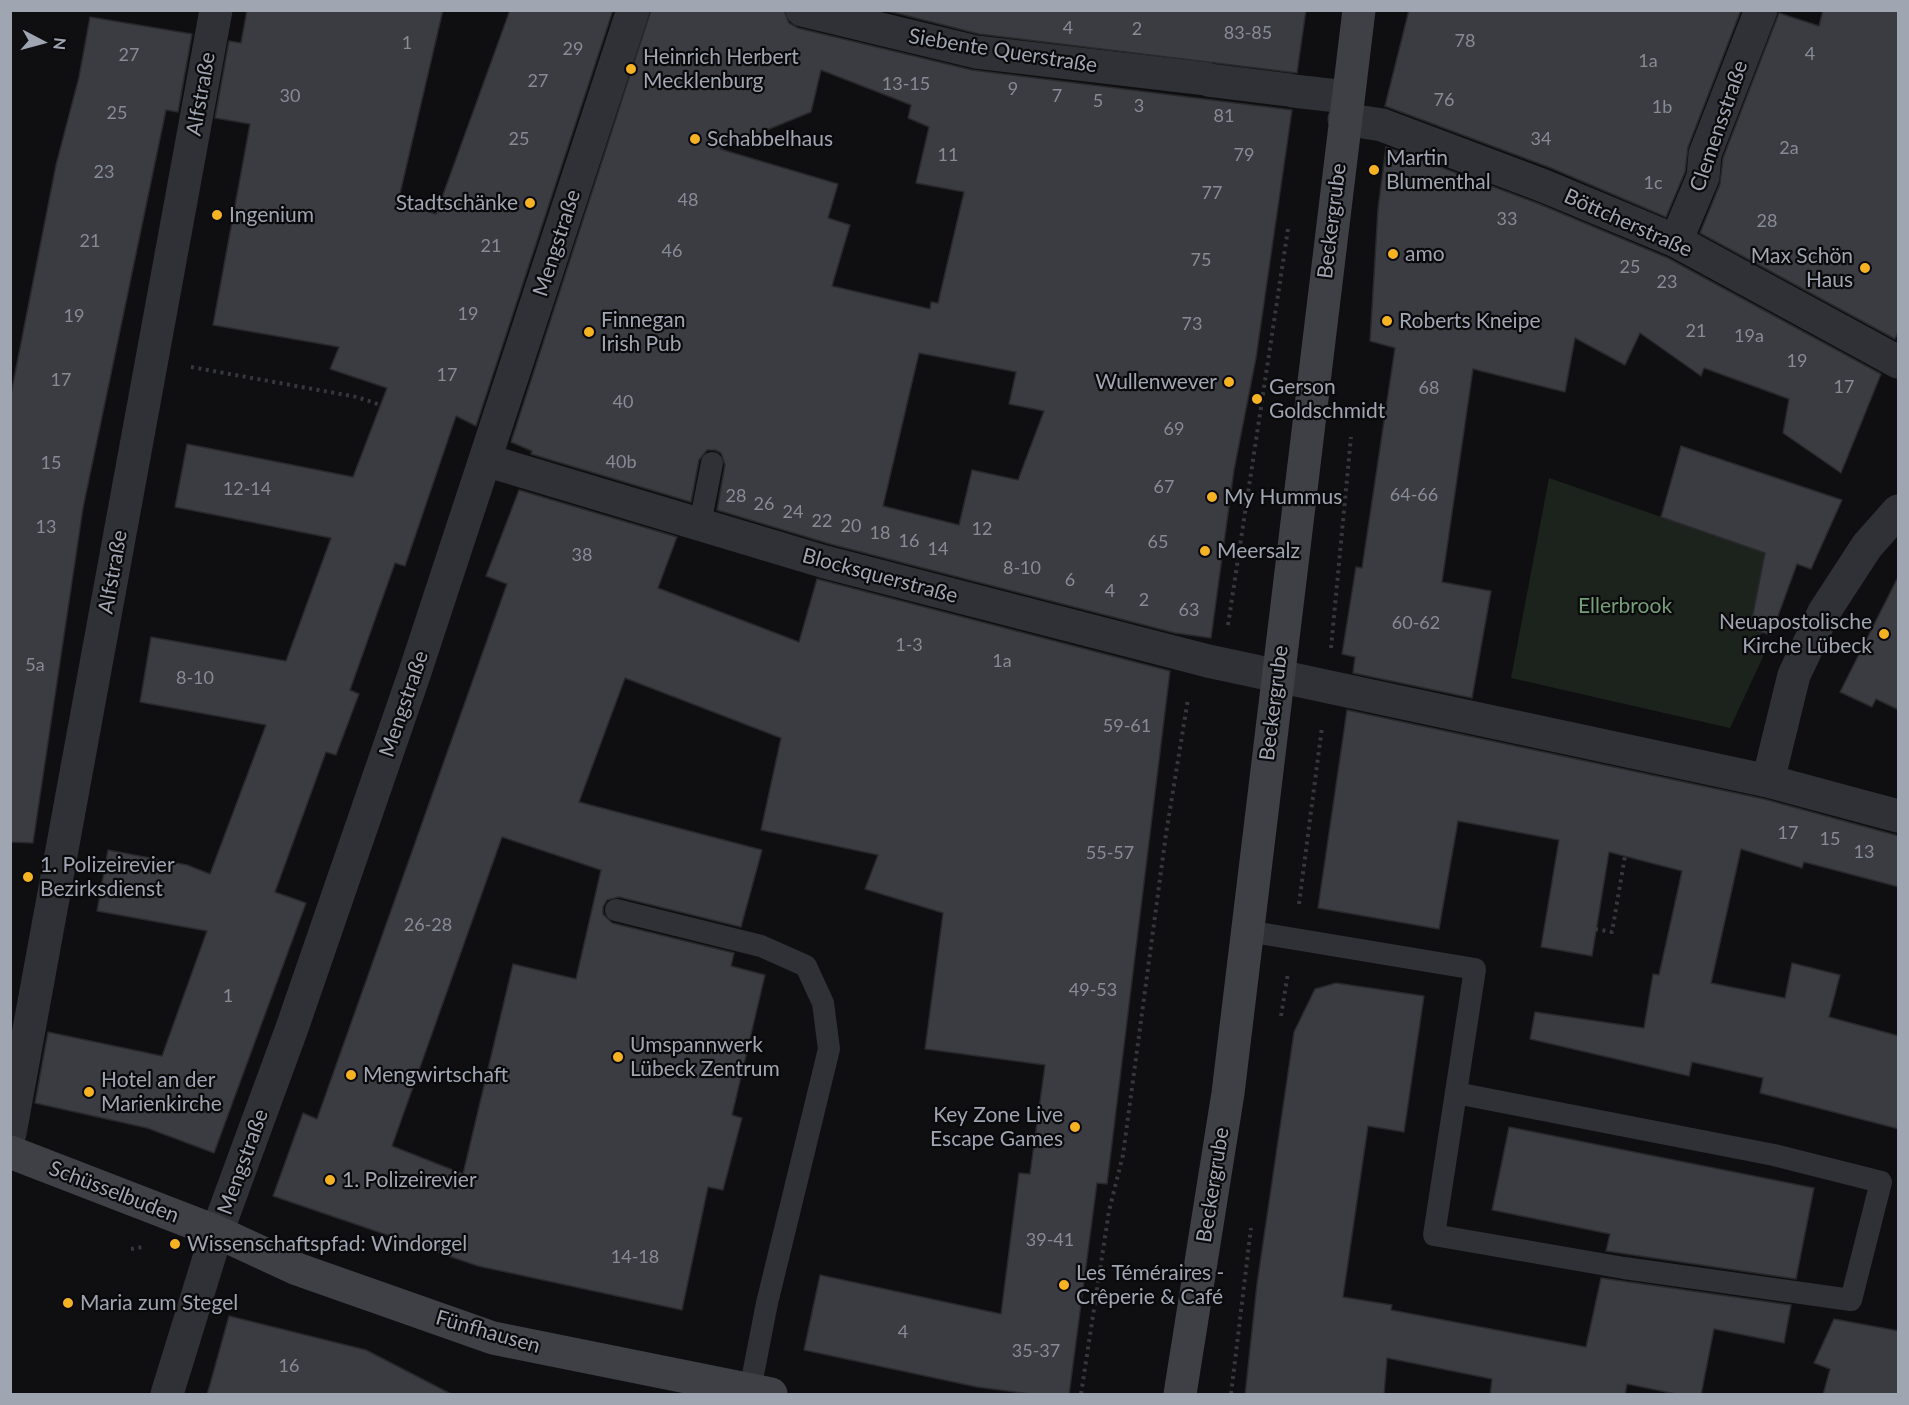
<!DOCTYPE html>
<meta charset="utf-8">
<style>
body{margin:0}
#map{position:relative;width:1909px;height:1405px;overflow:hidden;background:#0f0f11;font-family:Lato,sans-serif}
canvas{display:block}
.frame{position:absolute;inset:0;border:12px solid #a0a5b2;pointer-events:none}
.north{position:absolute;left:12px;top:12px;width:60px;height:60px;-webkit-text-stroke:4px #0a0a0c;paint-order:stroke;rotate:96deg;font-size:16px;font-weight:700;line-height:24px;text-align:center;color:#a0a5b2}
.north::after{content:'';display:block;margin:auto;width:21px;height:27px;background:#a0a5b2;clip-path:polygon(50% 0,100% 100%,50% 72%,0 100%)}
</style>
<div id="map">
<canvas width="1909" height="1405"></canvas>
<div class="frame"></div>
<div class="north">N</div>
</div>
<script>
const g = document.querySelector('canvas').getContext('2d');
g.lineJoin = 'round';
function paint(path, color) {
  g.fillStyle = color;
  g.fill(path, 'evenodd');
}
function shape(rows) {
  const path = new Path2D();
  for (const r of rows) {
    path.moveTo(r[0], r[1]);
    for (let i = 2; i < r.length; i += 2) path.lineTo(r[i], r[i + 1]);
  }
  return path;
}
function strokePath(path, color, width, dash) {
  g.strokeStyle = color;
  g.lineWidth = width;
  g.lineCap = dash ? 'butt' : 'round';
  g.setLineDash(dash || []);
  g.stroke(path);
}
function write(font, color, halo, rows, align = 'center') {
  g.font = font + ' Lato,sans-serif';
  g.lineWidth = 4.5;
  g.setLineDash([]);
  g.textBaseline = 'middle';
  g.strokeStyle = halo;
  g.fillStyle = color;
  for (const [text, x, y, turn = 0] of rows) {
    g.save();
    g.translate(x, y);
    g.rotate((+turn || 0) * Math.PI / 180);
    g.textAlign = isNaN(turn) ? turn : align;
    if (halo) g.strokeText(text, 0, 0);
    g.fillText(text, 0, 0);
    g.restore();
  }
}
paint(shape([
 [1549,478,1765,553,1789,585,1758,640,1768,646,1730,728,1511,678]
]), '#1c231d');
const building = shape([
 [247,10,443,10,398,202,436,214,510,10,613,10,476,426,456,416,405,566,395,563,350,690,359,694,336,755,326,752,275,892,306,903,214,1153,147,1128,35,1103,48,1032,162,1056,207,931,97,911,108,850,187,865,210,874,266,725,140,702,151,637,286,661,331,538,175,507,187,444,353,477,387,388,330,369,339,347,213,325,250,124,215,118,229,41,241,43,247,10],
 [651,10,784,10,789,23,798,28,972,70,1292,110,1256,358,1234,470,1211,638,1175,633,830,544,717,510,725,465,721,453,715,450,707,450,699,460,691,502,531,454,532,451,511,442,651,10],
 [821,70,911,105,908,118,929,127,916,183,964,192,938,303,931,302,930,309,832,286,850,225,828,218,838,184,720,149,811,112,821,70],
 [919,353,1016,372,1009,404,1044,411,1018,480,972,470,959,525,883,506,919,353],
 [884,10,1306,10,1297,73,979,34,884,10],
 [1409,10,1741,10,1688,147,1685,172,1666,217,1551,168,1385,106,1409,10],
 [1823,10,1899,10,1899,330,1895,339,1700,233,1720,184,1723,158,1779,13,1819,26,1823,10],
 [90,17,192,34,178,112,166,110,83,508,33,843,10,842,10,399,56,165,79,77,90,17],
 [1386,147,1537,203,1668,258,1881,374,1841,473,1783,433,1789,399,1704,368,1701,376,1640,333,1625,365,1575,338,1565,392,1473,369,1442,582,1491,591,1472,698,1353,673,1355,657,1342,654,1356,567,1362,568,1395,348,1370,341,1378,209,1386,147],
 [1681,446,1842,500,1811,569,1797,564,1771,635,1750,629,1765,553,1661,517,1681,446],
 [519,490,677,537,658,588,799,642,817,579,1170,671,1107,1184,1097,1183,1069,1395,1038,1395,977,1387,804,1350,820,1275,1001,1314,1019,1173,1030,1174,1045,1065,925,1049,943,913,865,889,878,855,761,830,781,738,625,678,579,802,762,850,741,927,619,897,607,900,603,907,603,914,612,923,734,953,731,966,765,975,732,1115,742,1118,723,1190,708,1187,682,1310,478,1266,273,1196,303,1113,317,1119,507,584,486,576,519,490],
 [502,837,601,870,576,979,513,964,463,1174,392,1146,502,837],
 [1899,575,1899,710,1876,699,1872,707,1840,692,1899,575],
 [1347,710,1764,799,1899,836,1899,887,1804,862,1802,868,1741,849,1711,983,1785,998,1792,963,1840,975,1829,1017,1899,1036,1899,1129,1760,1093,1763,1078,1692,1062,1689,1076,1530,1039,1535,1012,1644,1028,1653,974,1659,975,1682,871,1609,852,1592,956,1541,947,1559,840,1458,821,1439,929,1318,908,1347,710],
 [1336,983,1424,996,1404,1132,1368,1126,1343,1297,1392,1305,1391,1310,1586,1347,1601,1278,1791,1305,1784,1343,1714,1329,1701,1395,1681,1395,1627,1384,1625,1395,1490,1395,1492,1379,1387,1358,1384,1395,1245,1395,1257,1284,1294,1032,1315,989,1336,983],
 [1509,1127,1814,1188,1796,1279,1606,1251,1610,1234,1492,1210,1509,1127],
 [229,1316,366,1350,453,1395,207,1395,229,1316],
 [1834,1319,1899,1331,1899,1395,1823,1395,1830,1369,1814,1363,1834,1319]
]);
paint(building, '#3b3c41');
strokePath(building, '#29292d', 1.5);
strokePath(shape([
 [191,367,357,397,380,405],
 [1228,625,1288,229],
 [1331,648,1351,437],
 [1299,904,1322,727],
 [1595,929,1612,932,1625,856],
 [1281,1016,1288,973],
 [131,1249,142,1247],
 [1081,1394,1109,1211,1123,1155,1166,834,1188,699],
 [1231,1394,1251,1228]
]), '#36383d', 4, [3, 4.5]);
strokePath(shape([
 [700,524,712,463],
 [616,910,761,946,806,966,823,1003,829,1049,767,1303,750,1390],
 [1247,931,1475,969,1434,1235,1624,1268,1851,1300,1881,1182,1774,1155,1456,1093]
]), '#303136', 22);
strokePath(shape([
 [802,10,976,52,1207,79],
 [1208,80,1289,90],
 [1293,91,1347,97],
 [1344,119,1382,125,1544,186,1676,241,1898,362],
 [1676,241,1703,177,1705,154,1761,10],
 [485,460,825,562,1208,661,1768,781,1898,816],
 [1768,781,1794,675,1824,612,1867,546,1898,511],
 [10,1133,216,10],
 [167,1394,217,1232,292,1028,414,675,633,10]
]), '#303136', 33);
strokePath(shape([
 [10,1152,217,1232,297,1269,493,1338,771,1394],
 [1180,1394,1228,1093,1359,10]
]), '#3e4046', 33);
for (const [x, y, r, color] of [
 [631,69,6,"#f5b323"],
 [695,139,6,"#f5b323"],
 [1374,170,6,"#f5b323"],
 [530,203,6,"#f5b323"],
 [217,215,6,"#f5b323"],
 [1393,254,6,"#f5b323"],
 [1865,268,6,"#f5b323"],
 [1387,321,6,"#f5b323"],
 [589,332,6,"#f5b323"],
 [1229,382,6,"#f5b323"],
 [1257,399,6,"#f5b323"],
 [1212,497,6,"#f5b323"],
 [1205,551,6,"#f5b323"],
 [1884,634,6,"#f5b323"],
 [28,877,6,"#f5b323"],
 [618,1057,6,"#f5b323"],
 [351,1075,6,"#f5b323"],
 [89,1092,6,"#f5b323"],
 [1075,1127,6,"#f5b323"],
 [330,1180,6,"#f5b323"],
 [175,1244,6,"#f5b323"],
 [1064,1285,6,"#f5b323"],
 [68,1303,6,"#f5b323"]
]) {
  const dot = new Path2D();
  dot.arc(x, y, r, 0, 2 * Math.PI);
  g.fillStyle = color;
  g.fill(dot);
  strokePath(dot, '#0a0a0c', 2);
}
write('18px', '#878b96', null, [
 ["4",1068,28],
 ["2",1137,29],
 ["83-85",1248,33],
 ["78",1465,41],
 ["1",407,43],
 ["29",573,49],
 ["4",1810,54],
 ["27",129,55],
 ["1a",1648,61],
 ["27",538,81],
 ["13-15",906,84],
 ["9",1013,89],
 ["30",290,96],
 ["7",1057,96],
 ["76",1444,100],
 ["5",1098,101],
 ["3",1139,106],
 ["1b",1662,107],
 ["25",117,113],
 ["81",1224,116],
 ["25",519,139],
 ["34",1541,139],
 ["2a",1789,148],
 ["11",948,155],
 ["79",1244,155],
 ["23",104,172],
 ["1c",1653,183],
 ["77",1212,193],
 ["48",688,200],
 ["33",1507,219],
 ["28",1767,221],
 ["21",90,241],
 ["21",491,246],
 ["46",672,251],
 ["75",1201,260],
 ["25",1630,267],
 ["23",1667,282],
 ["19",468,314],
 ["19",74,316],
 ["73",1192,324],
 ["21",1696,331],
 ["19a",1749,336],
 ["19",1797,361],
 ["17",447,375],
 ["17",61,380],
 ["17",1844,387],
 ["68",1429,388],
 ["40",623,402],
 ["69",1174,429],
 ["40b",621,462],
 ["15",51,463],
 ["67",1164,487],
 ["12-14",247,489],
 ["64-66",1414,495],
 ["28",736,496],
 ["26",764,504],
 ["24",793,512],
 ["22",822,521],
 ["20",851,526],
 ["13",46,527],
 ["12",982,529],
 ["18",880,533],
 ["16",909,541],
 ["65",1158,542],
 ["14",938,549],
 ["38",582,555],
 ["8-10",1022,568],
 ["6",1070,580],
 ["4",1110,591],
 ["2",1144,600],
 ["63",1189,610],
 ["60-62",1416,623],
 ["1-3",909,645],
 ["1a",1002,661],
 ["5a",35,665],
 ["8-10",195,678],
 ["59-61",1127,726],
 ["17",1788,833],
 ["15",1830,839],
 ["13",1864,852],
 ["55-57",1110,853],
 ["26-28",428,925],
 ["49-53",1093,990],
 ["1",228,996],
 ["39-41",1050,1240],
 ["14-18",635,1257],
 ["4",903,1332],
 ["35-37",1036,1351],
 ["16",289,1366]
]);
write('21px', '#a0a5b2', '#0a0a0c', [
 ["Siebente Querstraße",1003,51,9],
 ["Alfstraße",201,94,-80],
 ["Clemensstraße",1719,126,-71],
 ["Beckergrube",1332,221,-83],
 ["Böttcherstraße",1628,223,24],
 ["Mengstraße",557,243,-72],
 ["Alfstraße",113,572,-80],
 ["Blocksquerstraße",880,576,15],
 ["Beckergrube",1274,703,-83],
 ["Mengstraße",404,704,-71],
 ["Mengstraße",243,1162,-70],
 ["Beckergrube",1213,1185,-81],
 ["Schüsselbuden",114,1192,21],
 ["Fünfhausen",488,1332,16]
]);
write('21px', '#a0a5b2', '#0a0a0c', [
 ["Heinrich Herbert",643,57],
 ["Mecklenburg",643,81],
 ["Schabbelhaus",707,139],
 ["Martin",1386,158],
 ["Blumenthal",1386,182],
 ["Stadtschänke",518,203,"right"],
 ["Ingenium",229,215],
 ["amo",1405,254],
 ["Max Schön",1853,256,"right"],
 ["Haus",1853,280,"right"],
 ["Finnegan",601,320],
 ["Irish Pub",601,344],
 ["Roberts Kneipe",1399,321],
 ["Wullenwever",1217,382,"right"],
 ["Gerson",1269,387],
 ["Goldschmidt",1269,411],
 ["My Hummus",1224,497],
 ["Meersalz",1217,551],
 ["Neuapostolische",1872,622,"right"],
 ["Kirche Lübeck",1872,646,"right"],
 ["1. Polizeirevier",40,865],
 ["Bezirksdienst",40,889],
 ["Umspannwerk",630,1045],
 ["Lübeck Zentrum",630,1069],
 ["Mengwirtschaft",363,1075],
 ["Hotel an der",101,1080],
 ["Marienkirche",101,1104],
 ["Key Zone Live",1063,1115,"right"],
 ["Escape Games",1063,1139,"right"],
 ["1. Polizeirevier",342,1180],
 ["Wissenschaftspfad: Windorgel",187,1244],
 ["Les Téméraires -",1076,1273],
 ["Crêperie & Café",1076,1297],
 ["Maria zum Stegel",80,1303]
], 'left');
write('21px', '#769e79', '#0a0a0c', [
 ["Ellerbrook",1625,606]
]);
</script>
